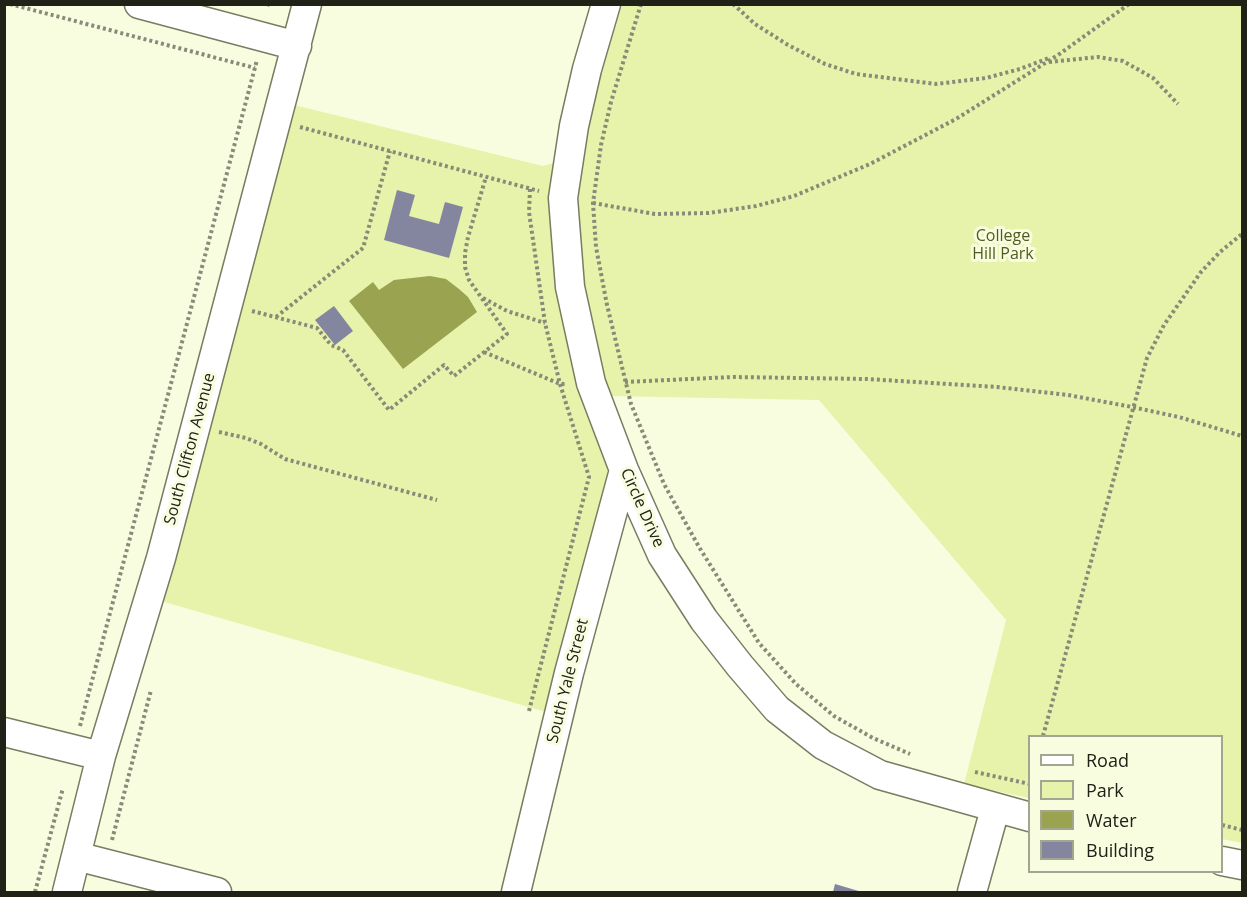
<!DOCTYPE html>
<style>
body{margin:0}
#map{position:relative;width:1247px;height:897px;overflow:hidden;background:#f8fde0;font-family:"Open Sans",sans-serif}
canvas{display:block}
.frame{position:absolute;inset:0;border:6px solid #202117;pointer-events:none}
.legend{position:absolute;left:1028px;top:735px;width:195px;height:138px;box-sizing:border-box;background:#f8fde0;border:2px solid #a2a590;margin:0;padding:8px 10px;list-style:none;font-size:18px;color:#202117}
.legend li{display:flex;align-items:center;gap:12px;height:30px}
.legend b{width:30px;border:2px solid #a2a590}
</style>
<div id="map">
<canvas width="1247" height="897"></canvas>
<div class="frame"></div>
<ul class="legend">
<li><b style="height:8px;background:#fff"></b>Road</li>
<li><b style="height:16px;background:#e7f2aa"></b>Park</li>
<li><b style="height:16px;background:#99a350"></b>Water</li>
<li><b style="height:16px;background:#84869f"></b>Building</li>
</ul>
</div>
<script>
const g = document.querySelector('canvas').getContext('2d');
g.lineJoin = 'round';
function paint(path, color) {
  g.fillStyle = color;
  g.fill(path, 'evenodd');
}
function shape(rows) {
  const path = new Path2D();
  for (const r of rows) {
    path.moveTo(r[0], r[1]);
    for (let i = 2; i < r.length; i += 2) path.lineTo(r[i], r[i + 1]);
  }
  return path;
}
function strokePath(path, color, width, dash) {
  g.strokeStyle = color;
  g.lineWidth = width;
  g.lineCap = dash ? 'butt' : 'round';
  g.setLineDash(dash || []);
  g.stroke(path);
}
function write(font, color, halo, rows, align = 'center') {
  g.font = font + ' "Open Sans",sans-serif';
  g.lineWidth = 6;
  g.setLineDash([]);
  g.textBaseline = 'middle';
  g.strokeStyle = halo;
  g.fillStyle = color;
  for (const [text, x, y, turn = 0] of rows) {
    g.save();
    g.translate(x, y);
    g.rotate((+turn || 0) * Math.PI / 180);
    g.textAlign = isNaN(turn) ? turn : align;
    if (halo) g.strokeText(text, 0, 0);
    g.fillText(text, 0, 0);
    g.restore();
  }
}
paint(shape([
 [622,5,1242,5,1242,843,1222,839,1222,736,1030,736,1029,798,964,784,1006,620,819,400,610,396,607,476,546,712,161,601,290,104,543,166,576,157]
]), '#e7f2aa');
paint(shape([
 [430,276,446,279,459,289,468,297,477,312,403,369,349,301,373,282,379,290,394,280]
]), '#99a350');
paint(shape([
 [397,190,415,195,409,216,439,224,445,202,463,207,449,258,384,240],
 [334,306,353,331,335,345,315,320],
 [835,884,862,892,833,892]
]), '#84869f');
const street = shape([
 [139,4,297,46],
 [606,4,587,69,574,126,563,198,570,287,591,383,624,470,662,555,704,620,740,666,777,709,823,745,880,775,1030,817],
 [4,732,101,756],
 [76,856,217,892],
 [1222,861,1242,865],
 [67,892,101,756,161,558,307,4],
 [516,892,569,673,624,470],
 [972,892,995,809]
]);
strokePath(street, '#787c62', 31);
strokePath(shape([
 [10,4,255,68],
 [267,4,272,6],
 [641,4,611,102,601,145,593,203,596,247,607,305,631,404,664,484,699,547,759,643,796,684,834,716,873,738,910,754],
 [733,4,755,24,788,45,825,64,856,74,936,84,986,78,1020,69,1049,58],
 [1049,62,1098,57,1123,61,1153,78,1178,104],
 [300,127,539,191],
 [593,203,655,214,709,213,756,206,794,196,870,164,956,119,1058,55,1129,4],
 [483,298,507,311,545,323],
 [252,311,317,328,331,345,343,350,389,410,444,365,454,376,507,334,469,280,465,267,465,253,468,237,486,177],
 [276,317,363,248,390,151],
 [484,352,560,384,567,384],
 [625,382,733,377,867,379,997,387,1068,395,1132,407,1179,417,1242,436],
 [219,432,246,438,261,444,285,459,437,500],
 [529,711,589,477,560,384,545,323,529,212,530,189],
 [80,726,257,60],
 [1043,736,1147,358,1164,325,1201,272,1220,252,1242,234],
 [975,772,1030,784],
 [1222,825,1242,830],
 [112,840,151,690],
 [35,892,63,788]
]), '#888b78', 4, [3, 3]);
strokePath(street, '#fff', 28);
write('16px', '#545b1e', '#f8fde0', [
 ["College",1003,236],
 ["Hill Park",1003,254]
]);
write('16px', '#202117', '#f8fde0', [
 ["South Clifton Avenue",190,449,-75],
 ["Circle Drive",642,508,66],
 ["South Yale Street",568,681,-76]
]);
</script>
